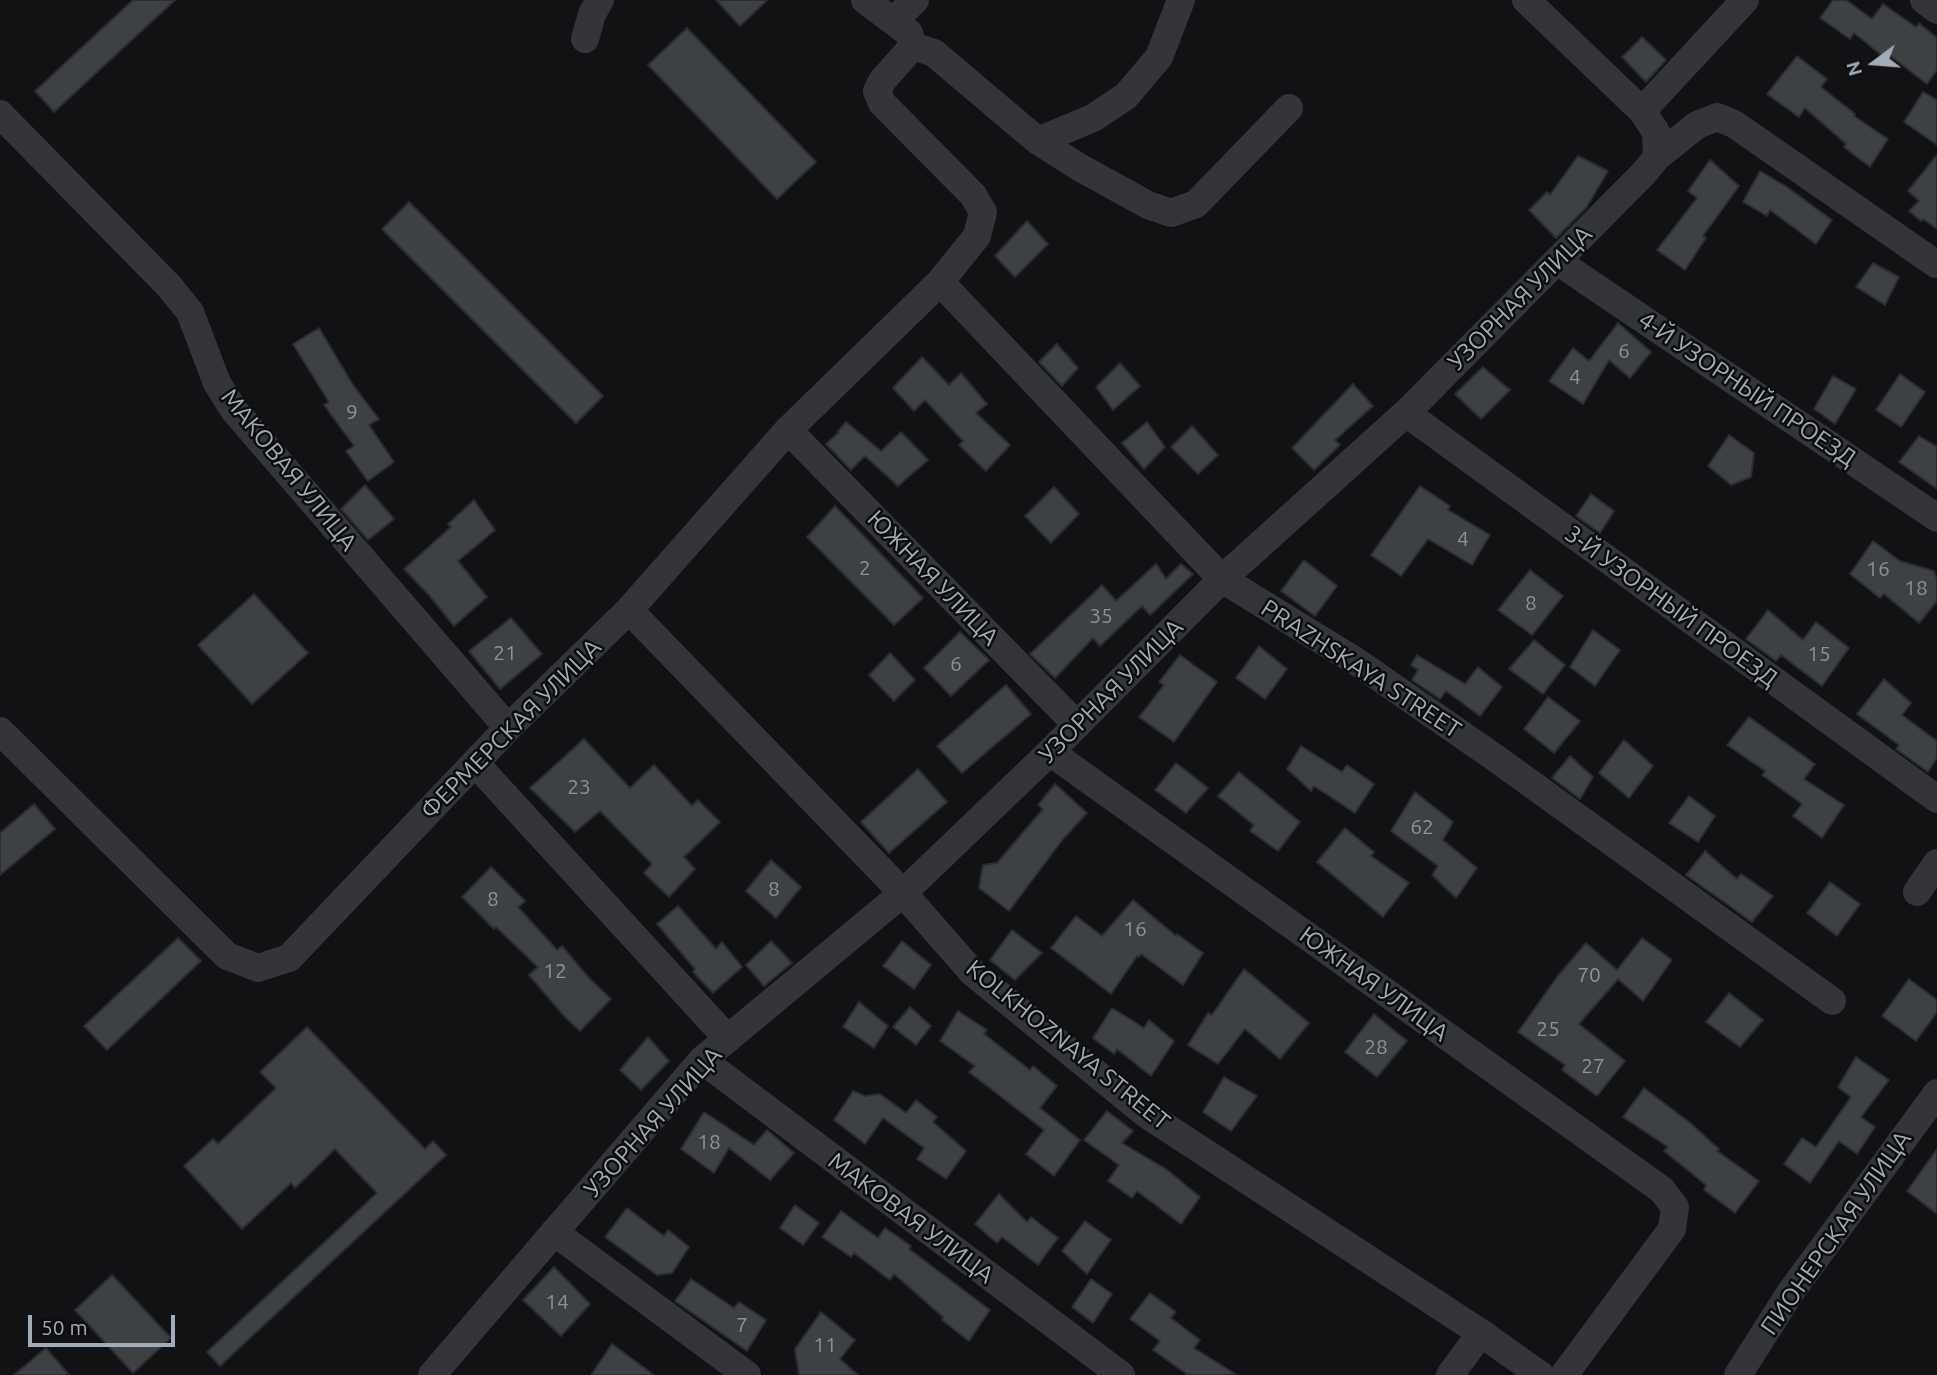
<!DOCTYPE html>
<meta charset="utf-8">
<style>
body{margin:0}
#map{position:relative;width:1937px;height:1375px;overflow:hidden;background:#121214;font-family:Ubuntu,sans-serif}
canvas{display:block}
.north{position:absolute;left:1839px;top:28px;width:70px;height:70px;-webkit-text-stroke:5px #0d0d0f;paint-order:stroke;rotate:254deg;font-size:19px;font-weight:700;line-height:28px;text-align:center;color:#a2acb6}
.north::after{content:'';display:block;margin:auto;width:24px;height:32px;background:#a2acb6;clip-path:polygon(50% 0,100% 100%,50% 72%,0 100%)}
.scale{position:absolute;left:28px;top:1315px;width:147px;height:32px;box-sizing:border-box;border:4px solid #a2acb6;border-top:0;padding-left:9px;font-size:21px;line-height:24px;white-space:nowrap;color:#a2acb6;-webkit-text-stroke:5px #0d0d0f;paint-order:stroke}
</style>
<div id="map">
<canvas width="1937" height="1375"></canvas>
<div class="north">N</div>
<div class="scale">50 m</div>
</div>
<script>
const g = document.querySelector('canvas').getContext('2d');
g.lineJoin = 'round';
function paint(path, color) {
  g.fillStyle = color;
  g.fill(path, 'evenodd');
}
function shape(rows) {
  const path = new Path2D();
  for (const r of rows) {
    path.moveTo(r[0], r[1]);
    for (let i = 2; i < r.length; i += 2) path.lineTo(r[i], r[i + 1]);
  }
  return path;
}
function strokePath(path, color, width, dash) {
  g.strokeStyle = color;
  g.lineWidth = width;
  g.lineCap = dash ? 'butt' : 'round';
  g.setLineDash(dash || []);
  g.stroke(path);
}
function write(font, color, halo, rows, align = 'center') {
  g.font = font + ' Ubuntu,sans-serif';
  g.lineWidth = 5;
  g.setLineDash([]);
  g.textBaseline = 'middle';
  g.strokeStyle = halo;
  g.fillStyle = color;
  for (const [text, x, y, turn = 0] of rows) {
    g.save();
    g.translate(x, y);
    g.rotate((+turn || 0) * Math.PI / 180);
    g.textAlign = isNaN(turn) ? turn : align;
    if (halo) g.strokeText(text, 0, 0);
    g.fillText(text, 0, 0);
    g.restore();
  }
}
const building = shape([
 [133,0,175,0,54,112,35,91,133,0],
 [716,0,767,0,740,26,716,0],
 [1833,0,1846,0,1872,19,1883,4,1916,27,1919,23,1937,38,1937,70,1927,84,1888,54,1885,58,1854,33,1850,39,1820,18,1833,0],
 [687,28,816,162,777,199,648,65,687,28],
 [1642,37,1666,60,1646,82,1622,57,1642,37],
 [1797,56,1827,79,1821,87,1855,114,1854,116,1888,139,1870,167,1844,147,1846,144,1805,108,1799,117,1767,94,1797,56],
 [1923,92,1937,100,1937,145,1904,122,1923,92],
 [1937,155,1937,229,1923,219,1921,221,1909,211,1919,201,1908,191,1937,155],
 [1578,156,1608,171,1586,208,1556,238,1529,210,1547,192,1550,195,1578,156],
 [1710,160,1739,186,1703,236,1706,238,1685,270,1657,250,1697,198,1688,191,1710,160],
 [1760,171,1787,187,1832,220,1816,244,1770,210,1767,216,1743,202,1760,171],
 [409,202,603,396,576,423,382,229,409,202],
 [1027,221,1048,244,1015,277,995,256,1027,221],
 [1873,263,1899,277,1885,305,1856,287,1873,263],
 [1618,323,1651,352,1630,378,1609,360,1583,404,1549,381,1573,348,1589,361,1618,323],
 [319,328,353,385,379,419,369,425,394,462,368,481,346,451,354,446,324,405,329,402,293,344,319,328],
 [1057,344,1078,368,1062,386,1039,362,1057,344],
 [922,357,949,385,961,373,987,404,976,413,1010,445,986,471,959,445,963,441,925,400,914,411,893,388,922,357],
 [1120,363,1140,386,1113,410,1096,387,1120,363],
 [1483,367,1510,390,1481,419,1455,394,1483,367],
 [1900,374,1925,392,1901,427,1876,410,1900,374],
 [1833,376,1856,389,1835,424,1814,409,1833,376],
 [1353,384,1373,406,1335,440,1340,445,1314,470,1292,448,1353,384],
 [846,422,881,451,901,432,928,460,898,486,865,456,851,470,826,444,839,432,838,431,846,422],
 [1147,422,1165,447,1144,469,1122,443,1147,422],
 [1192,426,1218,455,1198,474,1171,447,1192,426],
 [1729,435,1754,453,1751,477,1731,485,1708,466,1729,435],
 [1919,436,1937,447,1937,489,1899,462,1919,436],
 [365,485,394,519,368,540,341,509,365,485],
 [1420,486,1450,506,1448,510,1490,535,1472,565,1428,539,1401,576,1371,555,1420,486],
 [1054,487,1079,514,1051,543,1025,516,1054,487],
 [1591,494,1614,511,1600,533,1576,516,1591,494],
 [474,500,495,530,458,561,487,597,454,626,429,595,404,569,451,527,448,524,474,500],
 [835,506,923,598,894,625,807,537,835,506],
 [1873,541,1900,561,1934,571,1937,579,1937,601,1919,623,1884,594,1880,598,1850,574,1873,541],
 [1304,560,1337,586,1315,616,1281,591,1304,560],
 [1156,564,1166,579,1181,564,1193,574,1150,615,1142,606,1100,646,1093,638,1055,678,1030,654,1102,585,1116,601,1156,564],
 [1530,570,1563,596,1532,635,1498,610,1530,570],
 [254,594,308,653,252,704,198,645,254,594],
 [1768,610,1803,640,1816,622,1849,648,1822,686,1781,655,1776,661,1746,639,1768,610],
 [511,618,542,654,500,689,469,651,511,618],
 [1593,630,1620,650,1595,686,1570,667,1593,630],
 [960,632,989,660,951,696,924,668,960,632],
 [1534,640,1565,665,1543,694,1509,669,1534,640],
 [1259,646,1287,669,1265,699,1236,678,1259,646],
 [890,653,915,680,894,701,869,675,890,653],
 [1180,655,1217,682,1174,742,1139,717,1164,685,1159,682,1180,655],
 [1417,655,1465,684,1478,667,1502,687,1480,716,1446,691,1440,699,1412,680,1418,670,1411,665,1417,655],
 [1884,679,1911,703,1902,715,1937,741,1937,758,1928,772,1896,749,1899,745,1857,714,1884,679],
 [1006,685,1031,714,962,773,937,746,1006,685],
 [1548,697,1580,721,1554,753,1524,729,1548,697],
 [1749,717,1815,764,1804,779,1844,805,1822,838,1793,816,1802,804,1762,775,1765,771,1727,745,1749,717],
 [584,739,630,788,654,765,692,806,698,800,720,822,684,857,695,869,669,897,644,873,652,864,600,811,575,832,530,788,584,739],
 [1624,740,1653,766,1629,798,1599,773,1624,740],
 [1301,746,1342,772,1347,765,1374,784,1355,813,1314,786,1311,791,1287,769,1301,746],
 [1570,756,1593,777,1580,799,1552,778,1570,756],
 [1176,763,1208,788,1186,813,1155,790,1176,763],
 [918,769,947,802,889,853,861,822,918,769],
 [1239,772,1300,822,1278,851,1250,831,1254,825,1218,796,1239,772],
 [1055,784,1087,813,1063,839,1009,911,979,888,983,865,997,863,1043,809,1038,805,1055,784],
 [1415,792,1453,822,1443,840,1477,868,1456,898,1432,875,1438,866,1391,831,1415,792],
 [1689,796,1715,816,1698,842,1669,823,1689,796],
 [34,804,55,829,0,875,0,833,34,804],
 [1345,828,1374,852,1371,856,1409,883,1383,917,1317,862,1345,828],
 [1705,851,1737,879,1741,874,1773,896,1752,922,1686,875,1705,851],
 [771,860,801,887,776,918,746,891,771,860],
 [491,867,525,901,518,907,557,950,562,946,589,978,611,999,580,1031,565,1017,529,975,538,967,496,927,494,929,462,897,491,867],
 [1830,882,1860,904,1837,936,1807,913,1830,882],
 [1133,900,1176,936,1177,934,1203,953,1183,985,1141,954,1139,957,1137,956,1111,994,1051,948,1076,916,1102,936,1133,900],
 [678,906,716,949,722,942,742,967,713,993,693,972,695,969,657,924,678,906],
 [1012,930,1042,953,1015,980,990,960,1012,930],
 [178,938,201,961,107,1050,84,1026,178,938],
 [1642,938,1672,960,1643,1001,1618,979,1579,1024,1625,1061,1597,1096,1562,1070,1565,1065,1518,1032,1557,977,1586,943,1617,970,1642,938],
 [771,941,792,963,764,986,746,965,771,941],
 [902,941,931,965,914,989,883,966,902,941],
 [1244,969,1309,1023,1280,1059,1245,1029,1218,1064,1188,1045,1208,1013,1212,1015,1244,969],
 [1909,979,1937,1000,1937,1012,1916,1041,1882,1016,1909,979],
 [1729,993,1763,1020,1740,1047,1706,1022,1729,993],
 [859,1002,888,1026,874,1048,843,1027,859,1002],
 [910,1007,931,1026,916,1045,893,1027,910,1007],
 [1112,1008,1144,1028,1149,1020,1174,1041,1151,1076,1117,1049,1114,1054,1093,1038,1112,1008],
 [958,1011,987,1030,984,1034,1030,1070,1033,1066,1057,1086,1040,1108,1080,1140,1054,1176,1026,1154,1044,1130,969,1072,975,1066,940,1041,958,1011],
 [1374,1014,1407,1041,1377,1077,1345,1052,1374,1014],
 [307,1027,425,1149,433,1141,446,1155,220,1366,207,1352,377,1193,335,1149,295,1188,291,1183,242,1229,184,1166,213,1139,218,1144,276,1088,260,1072,307,1027],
 [648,1037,669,1061,641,1090,620,1070,648,1037],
 [1856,1057,1889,1080,1861,1117,1875,1127,1857,1154,1839,1141,1810,1183,1784,1164,1802,1138,1816,1147,1851,1097,1838,1087,1856,1057],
 [1224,1077,1257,1096,1231,1131,1203,1112,1224,1077],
 [1644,1088,1689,1122,1719,1149,1717,1151,1759,1181,1735,1213,1704,1190,1706,1185,1664,1151,1668,1147,1623,1117,1644,1088],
 [853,1091,865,1096,880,1094,906,1113,916,1100,937,1117,933,1122,966,1151,946,1179,917,1159,924,1148,883,1118,865,1144,834,1120,853,1091],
 [1107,1111,1133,1131,1122,1143,1166,1169,1200,1197,1181,1224,1137,1191,1132,1198,1108,1181,1119,1165,1084,1140,1107,1111],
 [704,1112,754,1145,767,1130,794,1153,770,1180,729,1148,714,1173,681,1149,704,1112],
 [1937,1149,1937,1214,1907,1191,1937,1149],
 [999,1194,1027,1222,1031,1217,1058,1238,1038,1265,1002,1237,997,1243,975,1224,999,1194],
 [795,1205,819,1223,803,1245,780,1228,795,1205],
 [627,1208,664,1236,668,1230,689,1247,672,1273,657,1275,605,1237,627,1208],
 [841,1211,878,1238,885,1228,911,1246,909,1249,990,1310,969,1341,942,1320,943,1317,894,1274,890,1280,854,1253,851,1257,822,1237,841,1211],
 [1085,1221,1111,1240,1087,1274,1062,1251,1085,1221],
 [554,1267,590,1304,561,1336,523,1300,554,1267],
 [112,1275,171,1338,133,1373,75,1310,112,1275],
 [691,1279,734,1308,739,1302,766,1320,747,1351,675,1301,691,1279],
 [1091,1279,1112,1294,1093,1323,1072,1307,1091,1279],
 [1150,1293,1176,1312,1171,1318,1200,1340,1194,1348,1237,1375,1188,1375,1153,1350,1160,1341,1130,1319,1150,1293],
 [821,1312,855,1340,840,1359,858,1375,799,1375,795,1349,821,1312],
 [612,1344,654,1375,591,1375,612,1344],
 [46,1348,69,1375,14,1375,46,1348]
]);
paint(building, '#3e4144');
strokePath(building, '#2c2d30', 2);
strokePath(shape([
 [1526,0,1642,111],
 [1924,0,1937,10],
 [893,21,915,0],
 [585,39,592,14,600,0],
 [913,46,934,53,1038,141,1079,167,1148,205,1171,213,1196,204,1289,108],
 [0,114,169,286,190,312,217,383,234,410,508,728],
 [1038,141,1093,118,1126,96,1159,57,1181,0],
 [1657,157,1697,125,1717,117,1734,124,1936,264],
 [1557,261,1937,518],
 [940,282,1222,579,1357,662,1494,757,1832,1001],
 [1406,413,1937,799],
 [788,430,1077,725],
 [629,610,903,893,973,973,1146,1114,1481,1333,1540,1375],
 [0,731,227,956,258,968,289,958,508,728,629,610,788,430,940,282,977,236,983,212,973,195,882,103,877,91,882,81,913,46,909,33,865,0],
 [1050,752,1662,1190,1675,1207,1672,1229,1564,1375],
 [475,763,728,1039],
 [1917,892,1937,863],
 [702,1060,1121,1375],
 [554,1232,747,1375],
 [432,1375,702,1060,903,893,1050,752,1222,579,1406,413,1644,173,1657,157,1656,132,1642,111,1745,0],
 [1450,1375,1481,1333],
 [1738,1375,1790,1293,1937,1093]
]), '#333539', 28);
write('21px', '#89919a', null, [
 ["6",1624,351],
 ["4",1575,377],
 ["9",352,412],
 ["4",1463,539],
 ["2",865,568],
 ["16",1878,569],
 ["18",1916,588],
 ["8",1531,603],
 ["35",1101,616],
 ["21",505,653],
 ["15",1819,654],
 ["6",956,664],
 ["23",579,787],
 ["62",1422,827],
 ["8",774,889],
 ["8",493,899],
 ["16",1135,929],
 ["12",555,971],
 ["70",1589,975],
 ["25",1548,1029],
 ["28",1376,1047],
 ["27",1593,1066],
 ["18",709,1142],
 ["14",557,1302],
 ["7",742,1325],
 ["11",825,1345]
]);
write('24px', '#a2acb6', '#0d0d0f', [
 ["УЗОРНАЯ УЛИЦА",1520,298,-45],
 ["4-Й УЗОРНЫЙ ПРОЕЗД",1747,389,34],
 ["МАКОВАЯ УЛИЦА",289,470,51],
 ["ЮЖНАЯ УЛИЦА",933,578,46],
 ["3-Й УЗОРНЫЙ ПРОЕЗД",1671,606,36],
 ["PRAZHSKAYA STREET",1361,669,33],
 ["УЗОРНАЯ УЛИЦА",1111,691,-45],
 ["ФЕРМЕРСКАЯ УЛИЦА",511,729,-45],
 ["ЮЖНАЯ УЛИЦА",1374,984,36],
 ["KOLKHOZNAYA STREET",1068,1045,39],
 ["УЗОРНАЯ УЛИЦА",653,1122,-48],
 ["МАКОВАЯ УЛИЦА",911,1218,37],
 ["ПИОНЕРСКАЯ УЛИЦА",1836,1233,-55]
]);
</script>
